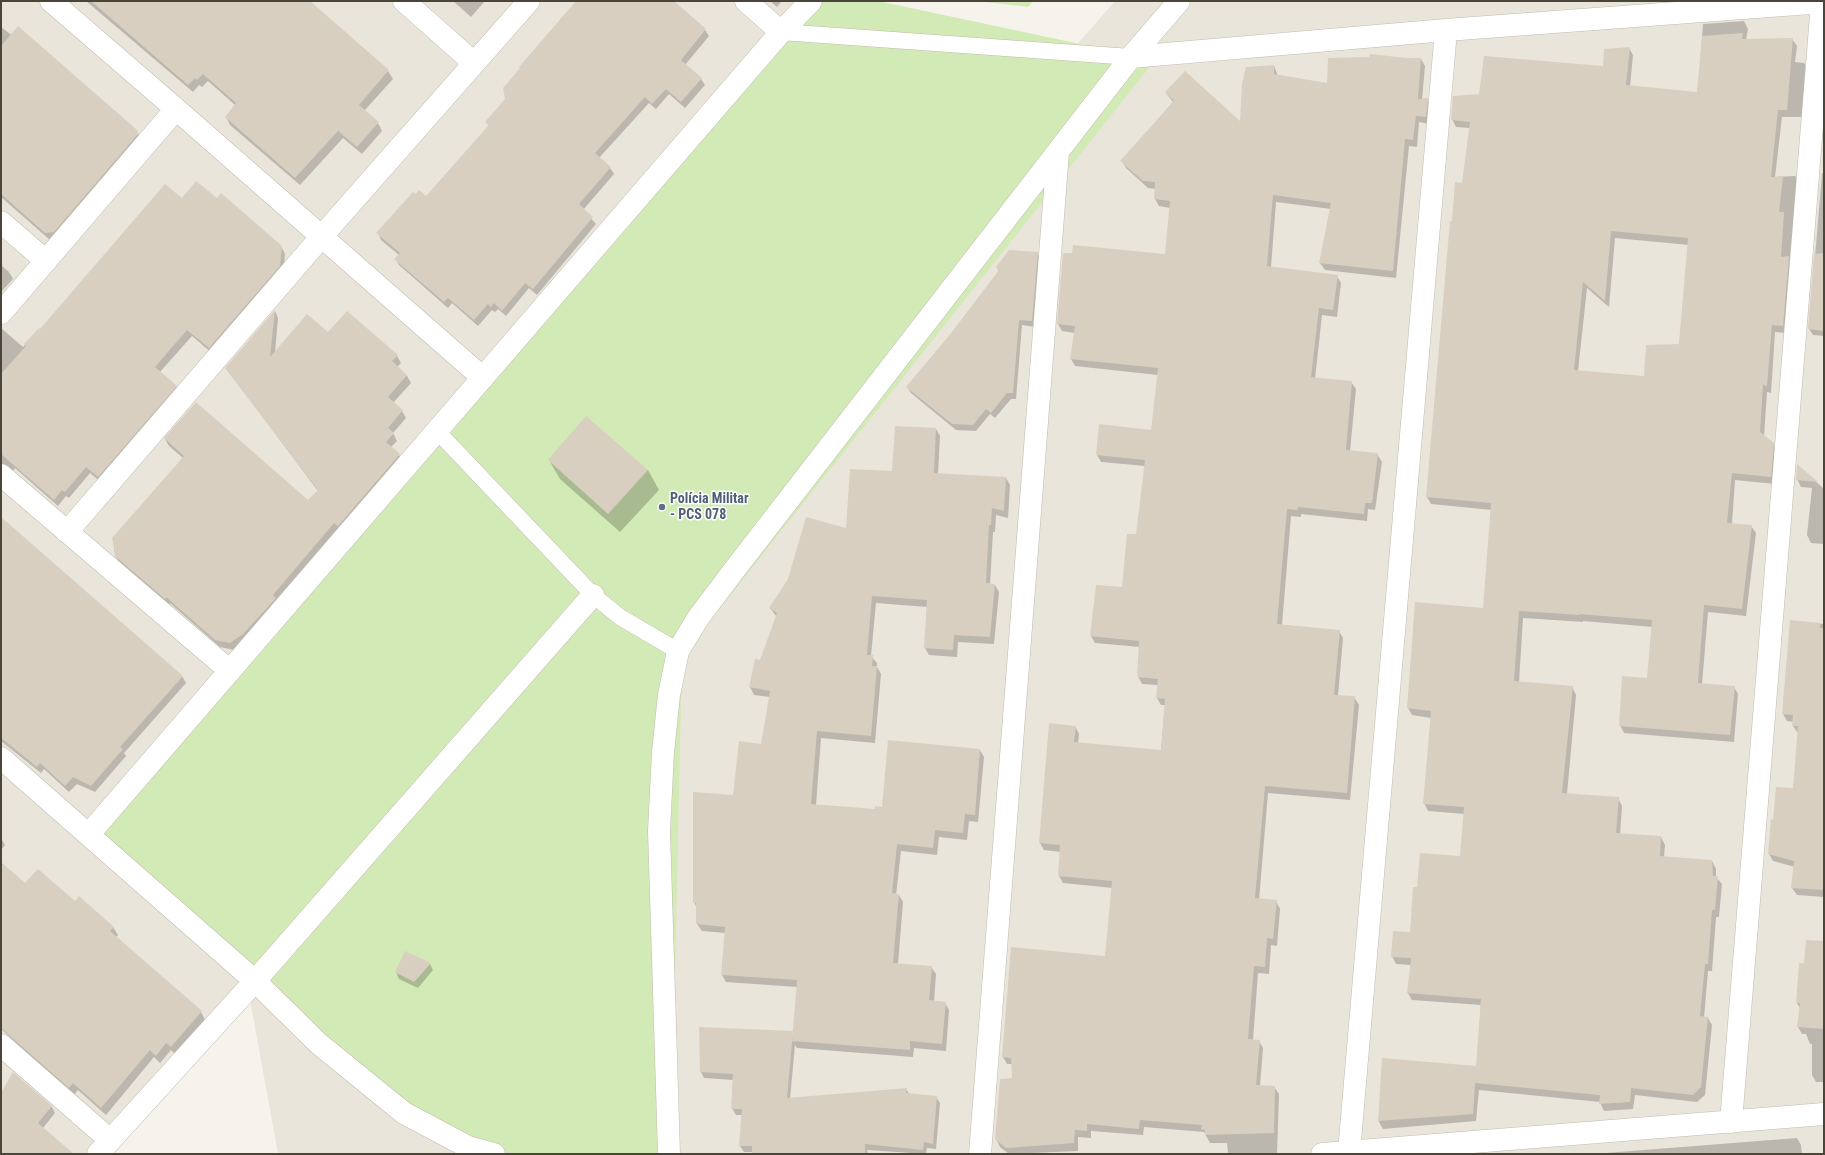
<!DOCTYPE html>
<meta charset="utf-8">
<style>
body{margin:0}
#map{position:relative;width:1825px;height:1155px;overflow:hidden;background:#f6f3ec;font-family:"Roboto Condensed",sans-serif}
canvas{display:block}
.frame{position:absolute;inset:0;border:2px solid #4b4439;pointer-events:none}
</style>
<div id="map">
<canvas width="1825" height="1155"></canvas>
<div class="frame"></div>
</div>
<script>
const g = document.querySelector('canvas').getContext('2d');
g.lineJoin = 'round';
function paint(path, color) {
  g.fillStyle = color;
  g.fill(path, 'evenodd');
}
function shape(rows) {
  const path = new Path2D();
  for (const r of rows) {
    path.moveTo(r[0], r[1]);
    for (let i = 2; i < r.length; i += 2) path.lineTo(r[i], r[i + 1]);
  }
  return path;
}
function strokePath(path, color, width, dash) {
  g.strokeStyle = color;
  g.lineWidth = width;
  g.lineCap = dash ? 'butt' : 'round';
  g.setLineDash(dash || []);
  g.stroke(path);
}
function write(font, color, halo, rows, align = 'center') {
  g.font = font + ' "Roboto Condensed",sans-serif';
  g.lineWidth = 3;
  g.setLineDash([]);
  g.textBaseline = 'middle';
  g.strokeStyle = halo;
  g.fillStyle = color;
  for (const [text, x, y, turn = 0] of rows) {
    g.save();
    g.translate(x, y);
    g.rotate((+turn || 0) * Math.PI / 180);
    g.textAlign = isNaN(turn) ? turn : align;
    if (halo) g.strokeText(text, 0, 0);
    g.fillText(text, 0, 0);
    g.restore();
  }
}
paint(shape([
 [1,1,809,1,255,981,98,1154,1,1154],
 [1115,1,1824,1,1824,1154,278,1154,249,994]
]), '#eae5da');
paint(shape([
 [811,1,878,1,1155,60,682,656,671,1154,509,1154,485,1148,403,1106,89,834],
 [976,1,1033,1,1028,7]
]), '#d2eab5');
paint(shape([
 [86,1,309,1,388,71,393,79,364,111,378,123,382,131,362,154,343,138,300,185,230,125,226,117,235,105,208,81,202,87,199,85,193,92],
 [453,1,485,1,471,17],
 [580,1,672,1,705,30,709,36,685,65,701,79,705,85,685,108,669,94,656,109,649,103,599,158,610,168,614,174,583,210,596,224,537,295,529,288,506,316,498,309,495,312,492,310,478,326,452,303,448,308,399,265,396,259,399,255,381,240,378,233,416,196,426,197,489,126,486,122,506,99],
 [770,1,782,1,777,7],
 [1744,21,1748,29,1746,40,1792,39,1797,46,1795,62,1804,63,1808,70,1805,117,1782,117,1775,177,1795,176,1799,183,1787,333,1775,332,1771,393,1767,392,1764,436,1773,444,1777,452,1775,484,1735,480,1732,524,1751,526,1756,533,1746,616,1708,612,1702,684,1734,687,1738,694,1734,742,1624,733,1620,725,1648,679,1653,627,1583,621,1583,622,1523,618,1519,683,1572,687,1576,695,1567,794,1618,798,1622,806,1620,834,1661,837,1665,845,1664,857,1712,861,1716,869,1716,877,1722,884,1719,917,1716,917,1712,971,1708,971,1704,1018,1708,1018,1712,1025,1705,1095,1697,1102,1635,1095,1633,1109,1604,1111,1600,1102,1479,1090,1476,1121,1383,1129,1379,1122,1383,1060,1477,1067,1481,1005,1412,1000,1408,993,1411,965,1396,964,1392,956,1411,933,1418,888,1461,857,1465,814,1428,811,1424,803,1431,718,1412,715,1408,708,1484,609,1492,510,1431,504,1427,497,1453,222,1463,184,1470,128,1456,127,1452,119,1480,95,1604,67,1629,48,1633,55,1630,87,1698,93,1703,24],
 [1615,238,1689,245,1679,345,1645,377,1578,371,1587,288,1609,307],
 [1,27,136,130,140,137,50,240,1,197],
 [1407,59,1421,59,1425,66,1422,100,1427,100,1431,107,1430,124,1419,122,1417,147,1409,146,1396,278,1325,270,1320,263,1331,209,1276,202,1271,267,1337,276,1341,283,1337,317,1322,315,1315,379,1351,382,1356,389,1350,451,1377,454,1382,462,1375,510,1368,509,1367,521,1301,514,1301,517,1291,516,1282,625,1339,631,1343,638,1338,696,1354,697,1359,705,1350,800,1268,793,1259,900,1276,901,1280,909,1277,946,1271,945,1269,974,1258,973,1253,1040,1259,1041,1263,1048,1260,1086,1274,1087,1279,1094,1277,1154,1228,1154,1227,1143,1210,1143,1204,1132,1144,1127,1143,1135,1091,1131,1091,1138,1078,1137,1078,1151,1009,1154,1000,1147,996,1139,1013,1079,1012,1064,1007,1064,1003,1057,1106,957,1113,888,1063,883,1059,876,1061,852,1044,850,1040,843,1075,726,1079,734,1078,743,1161,751,1165,705,1161,705,1157,698,1158,685,1142,684,1138,676,1140,647,1095,643,1091,636,1097,586,1123,588,1137,536,1145,466,1101,462,1097,455,1152,431,1158,375,1075,366,1071,359,1075,333,1062,331,1058,324,1166,255,1170,208,1159,206,1155,199,1156,189,1148,188,1126,168,1122,161,1173,102,1166,93,1241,124,1274,66,1278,76,1328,84],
 [1822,173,1824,173,1824,336,1813,335,1809,329],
 [182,199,217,200,281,246,285,254,283,273,213,354,192,336,160,372,176,386,180,393,102,483,90,473,69,498,66,496,58,506,15,468,13,471,1,470,1,328,23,347,39,329,41,330],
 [1037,253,1041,259,1035,327,1022,325,1016,399,1011,399,995,418,990,414,976,431,956,430,911,393,907,387,952,333,999,271,997,268],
 [1,265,9,272,13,279,1,292],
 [275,311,278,318,275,353,328,334,397,356,401,363,397,367,407,376,411,383,393,403,402,411,406,418,393,433,397,441,391,447,399,455,403,462,234,650,220,647,170,603,169,605,119,562,115,555,113,539,183,458,169,446,165,439,308,501,318,491,226,368],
 [936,429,940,436,938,474,1006,478,1010,485,1008,518,996,515,995,532,993,532,990,585,995,585,999,592,994,644,958,642,957,657,929,655,925,648,927,607,876,603,871,656,877,663,877,667,881,674,875,743,821,738,816,805,876,811,883,808,980,750,984,757,978,822,969,821,967,840,939,837,937,855,901,851,896,895,899,895,903,902,898,964,931,967,936,974,934,1002,945,1003,949,1010,946,1051,914,1048,913,1057,797,1048,795,1045,790,1099,906,1089,910,1095,936,1097,940,1103,936,1149,927,1148,926,1154,867,1150,868,1154,753,1154,753,1152,744,1152,740,1146,743,1115,736,1115,732,1108,733,1080,704,1078,701,1072,794,1035,797,987,726,982,722,975,726,933,702,931,697,924,697,908,694,902,734,796,762,745,770,697,754,695,750,687,756,660,760,661,777,617,770,608,847,530,893,472],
 [549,460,648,470,659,490,620,532,560,479],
 [1798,466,1823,488,1824,476,1824,544,1811,543,1807,535,1812,488,1801,487,1797,479],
 [1,519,182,676,186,683,124,753,126,756,95,792,77,784,69,792,44,769,41,773,1,741],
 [1791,621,1824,624,1824,897,1797,895,1792,888,1795,867,1773,861,1769,854,1774,821,1794,789,1798,733,1793,726,1794,722,1787,721,1783,714],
 [1,838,5,845,1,850],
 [1,864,25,885,75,902,113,927,118,935,116,937,201,1012,205,1020,175,1054,171,1050,160,1063,154,1057,106,1115,78,1090,74,1095,1,1029],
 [405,952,430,964,433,970,418,988,399,979,396,972],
 [1824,966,1824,1082,1816,1082,1812,1075,1812,1044,1810,1044,1806,1034,1802,1034,1798,1027,1800,1008,1797,1003],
 [13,1074,52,1107,55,1113,43,1128,69,1154,1,1154,1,1095],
 [1797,1138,1801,1145,1802,1154,1593,1154]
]), '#0003');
paint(shape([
 [91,1,310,1,389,70,359,105,379,122,357,147,338,131,295,178,225,117,236,103,203,74,197,80,195,78,188,85],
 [576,1,674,1,706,29,681,60,702,78,681,102,666,89,652,104,645,97,595,153,611,167,579,204,593,217,533,289,525,283,502,311,494,303,491,307,488,304,474,320,448,298,444,302,394,259,400,253,376,233,413,192,416,194,419,190,426,196,489,125,485,122,505,99,503,88,520,68,519,67],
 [18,26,137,130,138,134,54,232,45,233,1,194,1,46],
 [1743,33,1742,39,1793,38,1787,110,1778,110,1771,177,1783,176,1779,212,1784,212,1781,257,1789,256,1783,326,1772,325,1767,386,1763,385,1760,432,1774,443,1771,477,1732,473,1727,523,1752,525,1742,609,1704,605,1698,683,1735,686,1730,735,1619,726,1622,676,1647,678,1652,620,1579,614,1580,615,1519,611,1514,681,1573,686,1562,793,1619,797,1616,833,1661,836,1660,856,1712,860,1713,876,1718,876,1715,910,1712,910,1708,964,1705,964,1700,1016,1708,1017,1701,1087,1693,1095,1631,1088,1630,1102,1599,1104,1600,1095,1475,1083,1473,1114,1378,1121,1382,1058,1476,1066,1481,999,1407,993,1411,958,1391,957,1393,931,1410,932,1413,887,1417,887,1420,853,1460,856,1464,807,1423,804,1431,711,1407,708,1415,602,1483,608,1491,503,1426,497,1450,221,1452,221,1455,182,1462,183,1470,122,1451,120,1453,96,1479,94,1484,56,1603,66,1604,49,1630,47,1626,85,1697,92,1702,36],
 [1611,231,1688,238,1679,344,1646,345,1644,376,1574,370,1583,282,1605,301],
 [1370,54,1407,58,1421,58,1418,99,1428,98,1426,117,1416,116,1413,140,1405,139,1393,271,1319,263,1331,203,1273,195,1267,266,1338,275,1333,310,1319,308,1311,377,1352,381,1346,450,1378,453,1372,503,1365,503,1364,514,1298,507,1297,510,1287,509,1277,624,1340,630,1334,695,1355,696,1347,793,1265,786,1255,898,1277,900,1273,939,1267,938,1265,967,1254,966,1248,1039,1260,1040,1256,1085,1275,1086,1274,1133,1205,1135,1205,1130,1201,1129,1202,1125,1140,1120,1139,1129,1087,1124,1087,1131,1075,1130,1074,1143,1006,1148,995,1139,1000,1079,1012,1078,1011,1058,1002,1057,1011,947,1105,956,1112,881,1058,876,1060,845,1039,843,1049,723,1076,726,1074,742,1161,750,1165,699,1156,698,1158,679,1137,677,1139,641,1090,636,1096,585,1122,587,1127,534,1136,534,1145,460,1096,455,1099,424,1151,430,1158,368,1070,359,1075,326,1057,324,1063,253,1072,253,1073,245,1165,254,1170,201,1154,199,1155,182,1143,181,1120,161,1174,101,1165,92,1185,71,1240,121,1242,84,1246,67,1274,65,1274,74,1327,83,1328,58,1369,57],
 [196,181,217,198,221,193,282,246,280,266,209,348,187,330,155,367,177,386,98,477,86,467,65,492,62,490,54,500,1,454,1,374,26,346,24,344,39,328,40,329,165,184,182,198],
 [1009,250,1038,252,1032,321,1019,320,1013,393,1007,393,991,413,986,409,973,425,952,424,906,387,952,332,999,270,996,267],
 [1824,253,1824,331,1808,329,1814,254],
 [275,310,270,357,307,314,328,332,347,311,398,355,392,361,407,375,388,397,403,410,388,428,394,433,386,442,400,454,338,526,334,523,273,595,276,598,243,634,230,643,215,640,166,597,165,599,116,557,112,538,184,456,164,438,196,402,308,500,318,490,225,368],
 [586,416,648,470,608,514,548,460],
 [895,426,936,428,934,473,1006,477,1004,511,992,508,991,525,989,525,986,583,995,584,990,637,954,635,953,650,924,648,927,600,872,596,867,655,873,655,872,666,877,666,871,736,817,731,811,804,875,809,875,806,882,807,888,740,980,749,975,815,965,814,963,833,935,830,933,848,897,844,892,893,899,894,893,963,932,966,929,1000,946,1002,942,1044,910,1041,910,1050,792,1041,797,980,721,975,725,927,696,924,696,903,693,903,693,792,733,795,739,741,761,744,770,691,749,687,755,659,760,660,777,613,769,608,788,579,806,517,846,528,850,469,892,471],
 [1797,464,1818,482,1796,480],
 [1,517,183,676,120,747,123,749,91,786,73,777,65,786,40,763,37,767,1,738],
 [1790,620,1820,623,1820,628,1824,628,1824,890,1791,888,1794,861,1768,854,1771,819,1773,820,1776,787,1793,788,1798,726,1792,726,1793,715,1782,714],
 [1,862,25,883,38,869,75,901,79,896,114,927,110,931,202,1011,171,1047,166,1043,156,1056,150,1050,101,1108,73,1083,69,1088,1,1028],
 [1806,940,1824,941,1824,1029,1797,1027,1800,1003,1796,1003,1799,963,1804,963],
 [405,951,431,963,414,982,395,972],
 [699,1027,793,1031,787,1098,907,1088,906,1093,937,1096,933,1144,924,1142,923,1150,865,1144,865,1154,752,1154,752,1146,739,1146,742,1109,731,1109,733,1074,700,1072],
 [13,1072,52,1106,38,1123,74,1154,1,1154,1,1093]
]), '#d8cfc1');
const service = shape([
 [781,32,1131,57],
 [437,431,593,595,620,617,678,651]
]);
const minor = shape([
 [51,1,176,109],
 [404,1,474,63],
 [746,1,781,32],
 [1131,57,1446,30,1824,2],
 [1,222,46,261],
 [1,313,176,109,483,378],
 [1,475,230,671],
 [67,532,322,236,529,1],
 [1,758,255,981,318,1043,404,1113,468,1147,494,1154],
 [89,834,781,32,811,1],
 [1,1045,110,1140],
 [1731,1122,1822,3],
 [1349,1152,1446,30],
 [98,1154,255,981,593,595],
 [669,1154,659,831,663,752,669,695,678,651,698,618,735,569,1131,57,1179,1],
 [980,1154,1058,152],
 [1322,1154,1824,1114]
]);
strokePath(service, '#c2bbae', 17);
strokePath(minor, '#c2bbae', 23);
strokePath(service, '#fff', 16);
strokePath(minor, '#fff', 22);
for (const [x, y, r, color] of [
 [662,507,4,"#5c6f8a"]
]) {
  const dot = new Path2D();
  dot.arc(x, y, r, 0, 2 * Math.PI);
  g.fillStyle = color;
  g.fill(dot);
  strokePath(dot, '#fff', 1.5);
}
write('bold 14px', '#4e5e75', '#fff', [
 ["Polícia Militar",670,499],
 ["- PCS 078",670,515]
], 'left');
</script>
